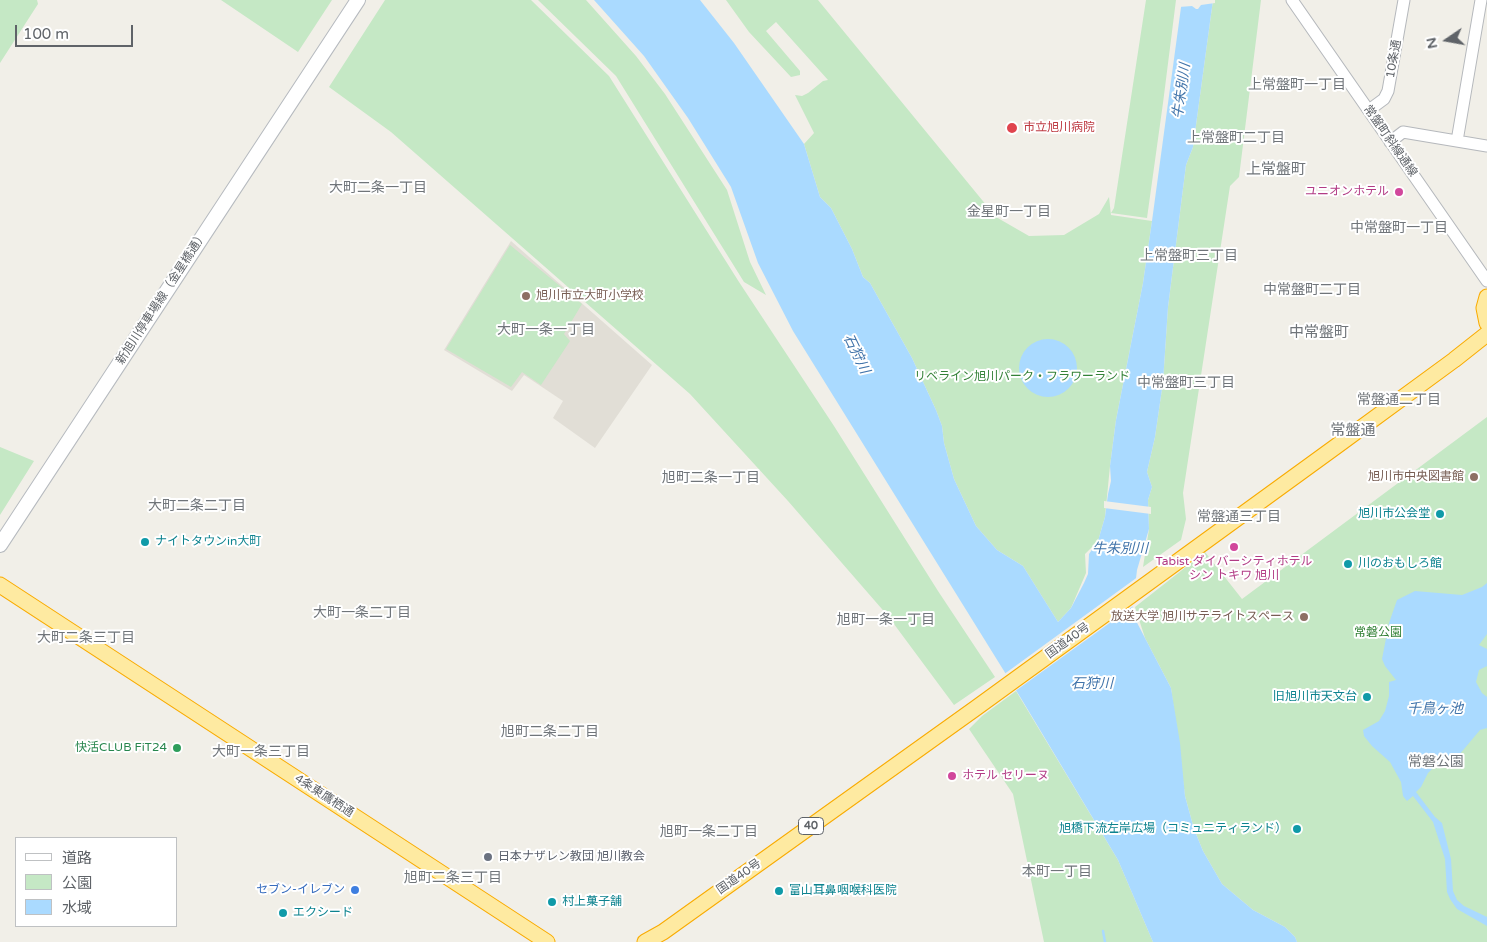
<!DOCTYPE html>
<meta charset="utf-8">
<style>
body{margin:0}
#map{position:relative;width:1487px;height:942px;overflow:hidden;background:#f1efe8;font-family:"Varela Round","Noto Sans JP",sans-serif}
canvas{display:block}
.legend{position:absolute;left:15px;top:837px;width:162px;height:90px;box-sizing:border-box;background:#fff;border:1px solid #bfc1c3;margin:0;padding:6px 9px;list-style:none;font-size:15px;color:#5f6368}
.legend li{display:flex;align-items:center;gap:10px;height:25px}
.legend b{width:25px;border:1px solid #bfc1c3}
.north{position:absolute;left:1422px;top:15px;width:50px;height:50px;-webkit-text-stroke:4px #fff;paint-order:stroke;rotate:258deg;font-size:14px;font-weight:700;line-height:20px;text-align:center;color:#5f6368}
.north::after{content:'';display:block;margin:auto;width:18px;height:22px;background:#5f6368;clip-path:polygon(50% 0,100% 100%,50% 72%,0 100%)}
.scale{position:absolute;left:15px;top:25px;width:118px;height:22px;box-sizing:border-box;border:2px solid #5f6368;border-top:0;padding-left:6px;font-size:15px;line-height:18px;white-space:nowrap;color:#5f6368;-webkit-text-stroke:4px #fff;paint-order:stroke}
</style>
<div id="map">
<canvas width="1487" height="942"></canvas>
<ul class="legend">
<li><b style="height:6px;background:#fff"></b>道路</li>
<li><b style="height:14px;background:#c5e8c5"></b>公園</li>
<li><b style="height:14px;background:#aadaff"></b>水域</li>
</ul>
<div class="north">N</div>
<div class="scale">100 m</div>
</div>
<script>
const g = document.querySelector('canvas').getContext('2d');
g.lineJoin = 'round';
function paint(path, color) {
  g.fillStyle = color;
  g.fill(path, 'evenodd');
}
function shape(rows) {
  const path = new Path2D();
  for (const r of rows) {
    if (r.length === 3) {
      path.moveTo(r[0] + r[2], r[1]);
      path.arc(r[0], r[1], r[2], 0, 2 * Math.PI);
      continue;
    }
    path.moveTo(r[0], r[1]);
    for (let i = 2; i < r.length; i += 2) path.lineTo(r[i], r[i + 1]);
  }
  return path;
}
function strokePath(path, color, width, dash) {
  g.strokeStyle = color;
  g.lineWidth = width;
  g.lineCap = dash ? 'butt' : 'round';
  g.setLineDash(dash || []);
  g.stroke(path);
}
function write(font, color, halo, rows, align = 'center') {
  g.font = font + ' "Varela Round","Noto Sans JP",sans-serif';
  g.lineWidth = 4;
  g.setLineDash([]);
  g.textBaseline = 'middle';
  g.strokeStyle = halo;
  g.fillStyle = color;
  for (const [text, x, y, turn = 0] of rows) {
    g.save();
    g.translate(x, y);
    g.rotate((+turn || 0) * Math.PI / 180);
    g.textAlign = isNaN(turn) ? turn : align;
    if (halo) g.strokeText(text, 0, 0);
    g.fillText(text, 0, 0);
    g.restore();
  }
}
paint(shape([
 [511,241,652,365,595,448,553,418,563,401,524,375,512,391,444,350]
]), '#e1ded6');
paint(shape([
 [0,0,37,0,38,4,0,63],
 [221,0,332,0,298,52],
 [385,0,531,0,609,76,739,282,834,426,938,591,995,677,954,705,888,616,788,501,690,394,391,132,329,87],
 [538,0,586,0,636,56,665,94,727,190,750,262,766,295,744,282,616,76],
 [726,0,818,0,996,217,1029,236,1064,235,1099,214,1109,197,1111,215,1152,221,1143,283,1116,420,1110,466,1105,517,1098,541,1085,554,1086,573,1071,608,1058,622,1023,566,997,550,976,526,954,479,944,443,942,426,936,410,912,358,870,283,863,277,852,249,831,208,820,197,804,144,814,133,795,95,802,96,808,93,823,81,828,80,776,22,766,31,800,71,800,75,791,77,749,32],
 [1146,0,1176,0,1163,103,1147,218,1111,213,1114,208],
 [1213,0,1261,0,1239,177,1230,186,1183,493,1186,519,1181,540,1143,567,1149,529,1148,500,1152,487,1147,472,1155,437,1163,382,1168,307,1186,165,1193,147],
 [510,245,582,304,564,334,570,341,541,385,522,372,511,387,446,349],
 [1487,417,1487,942,1297,942,1295,937,1285,927,1253,910,1222,884,1203,851,1194,829,1185,796,1171,688,1145,638,1135,607,1205,552,1242,599],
 [0,447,34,461,0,515],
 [1016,691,1118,860,1153,942,1044,942,1013,794,969,729,982,716]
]), '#c5e8c5');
paint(shape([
 [594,0,700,0,734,43,804,144,820,197,831,208,852,249,863,277,870,283,912,358,936,410,942,426,944,443,954,479,976,526,997,550,1023,566,1058,622,1071,608,1084,583,1088,574,1089,554,1098,541,1105,517,1108,494,1111,481,1110,466,1116,420,1143,283,1152,221,1182,0,1213,0,1193,147,1186,165,1168,307,1163,382,1155,437,1147,472,1152,487,1148,500,1149,529,1137,570,1132,613,1171,688,1180,743,1185,796,1194,829,1203,851,1222,884,1253,910,1285,927,1295,937,1297,942,1153,942,1118,860,1022,700,793,331,758,263,731,187,688,118,644,56],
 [1048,368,29],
 [1487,583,1487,634,1479,645,1487,649,1487,666,1479,670,1476,682,1482,693,1487,697,1487,728,1480,730,1459,755,1437,764,1428,773,1421,787,1416,792,1435,817,1442,823,1451,859,1453,891,1457,900,1464,906,1487,917,1487,926,1457,909,1450,899,1447,892,1445,859,1433,822,1413,796,1407,801,1403,796,1401,782,1390,762,1372,746,1364,736,1363,730,1379,721,1385,711,1389,696,1389,682,1396,680,1385,666,1382,659,1389,623,1397,600,1415,591,1462,595,1482,587]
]), '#aadaff');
paint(shape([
 [1180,0,1215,0,1215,3,1201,5,1198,9,1196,9,1192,6,1179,7],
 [1104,501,1151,507,1151,514,1104,508],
 [1139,576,1136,604,1014,692,1003,675]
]), '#f1efe8');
strokePath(shape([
 [1103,931,1105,942]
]), '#aadaff', 2.5);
const tertiary = shape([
 [1292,0,1487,281],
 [1369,110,1384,99,1388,91,1404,0],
 [1457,141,1481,0],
 [1390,142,1403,132,1487,146]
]);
const secondary = shape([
 [0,545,358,0]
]);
const trunk = shape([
 [1487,297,1484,308,1487,323],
 [0,585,547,942],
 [645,942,663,932,976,708,1338,445,1454,360,1487,334]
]);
strokePath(tertiary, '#b5b8bc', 13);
strokePath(secondary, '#b6babf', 16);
strokePath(trunk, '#f9ab00', 17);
strokePath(tertiary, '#fff', 11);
strokePath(secondary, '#fff', 14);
strokePath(trunk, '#feeaa1', 15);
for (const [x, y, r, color] of [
 [1012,128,6,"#e0444e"],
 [1399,192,5,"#d1479c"],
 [526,296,5,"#8d6e63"],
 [1474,477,5,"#8d6e63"],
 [1440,514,5,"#0f9aa8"],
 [145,542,5,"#0f9aa8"],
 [1234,547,5,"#d1479c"],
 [1348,564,5,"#0f9aa8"],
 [1304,617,5,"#8d6e63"],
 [1367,697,5,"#0f9aa8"],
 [177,748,5,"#2e9e5b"],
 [952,776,5,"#d1479c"],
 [1297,829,5,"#0f9aa8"],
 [488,857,5,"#6b7280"],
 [355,890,5,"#3f7fe0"],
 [779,891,5,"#0f9aa8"],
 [552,902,5,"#0f9aa8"],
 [283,913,5,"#0f9aa8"]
]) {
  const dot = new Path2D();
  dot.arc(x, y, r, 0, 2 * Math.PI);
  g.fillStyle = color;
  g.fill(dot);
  strokePath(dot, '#fff', 2);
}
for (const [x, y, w] of [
 [811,826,25]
]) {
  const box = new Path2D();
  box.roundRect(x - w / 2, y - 8.5, w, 17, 4);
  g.fillStyle = '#fff';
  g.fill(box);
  strokePath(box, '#5f6368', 1);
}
write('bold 11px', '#5f6368', null, [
 ["40",811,826]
]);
write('12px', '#5f6368', '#fff', [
 ["10条通",1394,59,-80],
 ["常盤町斜線通線",1390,141,55],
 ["新旭川停車場線（金星橋通）",162,298,-57],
 ["国道40号",1068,641,-36],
 ["4条東鷹栖通",324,796,33],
 ["国道40号",739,877,-35]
]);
write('12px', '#be3a42', '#fff', [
 ["市立旭川病院",1023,128]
], 'left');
write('12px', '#b23c85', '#fff', [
 ["ユニオンホテル",1389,192],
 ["Tabist ダイバーシティホテル",1234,562,"center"],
 ["シン トキワ 旭川",1234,576,"center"],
 ["ホテル セリーヌ",962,776,"left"]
], 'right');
write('12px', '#785e54', '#fff', [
 ["旭川市立大町小学校",536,296,"left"],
 ["旭川市中央図書館",1464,477],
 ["放送大学 旭川サテライトスペース",1294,617]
], 'right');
write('12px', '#348238', '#fff', [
 ["リベライン旭川パーク・フラワーランド",1022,377],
 ["常磐公園",1378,633]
]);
write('12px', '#0d838f', '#fff', [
 ["旭川市公会堂",1430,514,"right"],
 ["ナイトタウンin大町",155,542],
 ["川のおもしろ館",1358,564],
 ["旧旭川市天文台",1357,697,"right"],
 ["旭橋下流左岸広場（コミュニティランド）",1287,829,"right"],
 ["富山耳鼻咽喉科医院",789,891],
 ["村上菓子舗",562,902],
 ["エクシード",293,913]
], 'left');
write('12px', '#27864d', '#fff', [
 ["快活CLUB FiT24",167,748]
], 'right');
write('12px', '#5b616d', '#fff', [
 ["日本ナザレン教団 旭川教会",498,857]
], 'left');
write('12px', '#366cbe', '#fff', [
 ["セブン-イレブン",345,890]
], 'right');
write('14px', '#70757a', '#fff', [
 ["上常盤町一丁目",1297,85],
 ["上常盤町二丁目",1236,138],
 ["大町二条一丁目",378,188],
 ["金星町一丁目",1009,212],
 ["中常盤町一丁目",1399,228],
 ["上常盤町三丁目",1189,256],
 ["中常盤町二丁目",1312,290],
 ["大町一条一丁目",546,330],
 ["中常盤町三丁目",1186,383],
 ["常盤通二丁目",1399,400],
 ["旭町二条一丁目",711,478],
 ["大町二条二丁目",197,506],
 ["常盤通三丁目",1239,517],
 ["大町一条二丁目",362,613],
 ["旭町一条一丁目",886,620],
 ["大町二条三丁目",86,638],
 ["旭町二条二丁目",550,732],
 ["大町一条三丁目",261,752],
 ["常磐公園",1436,762],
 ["旭町一条二丁目",709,832],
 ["本町一丁目",1057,872],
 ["旭町二条三丁目",453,878]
]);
write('italic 14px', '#4174aa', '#fff', [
 ["牛朱別川",1182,91,-82],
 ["石狩川",856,354,64],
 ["牛朱別川",1120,549],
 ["石狩川",1092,684],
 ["千鳥ヶ池",1435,709]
]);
write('15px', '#70757a', '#fff', [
 ["上常盤町",1276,170],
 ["中常盤町",1319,333],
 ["常盤通",1353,431]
]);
</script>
